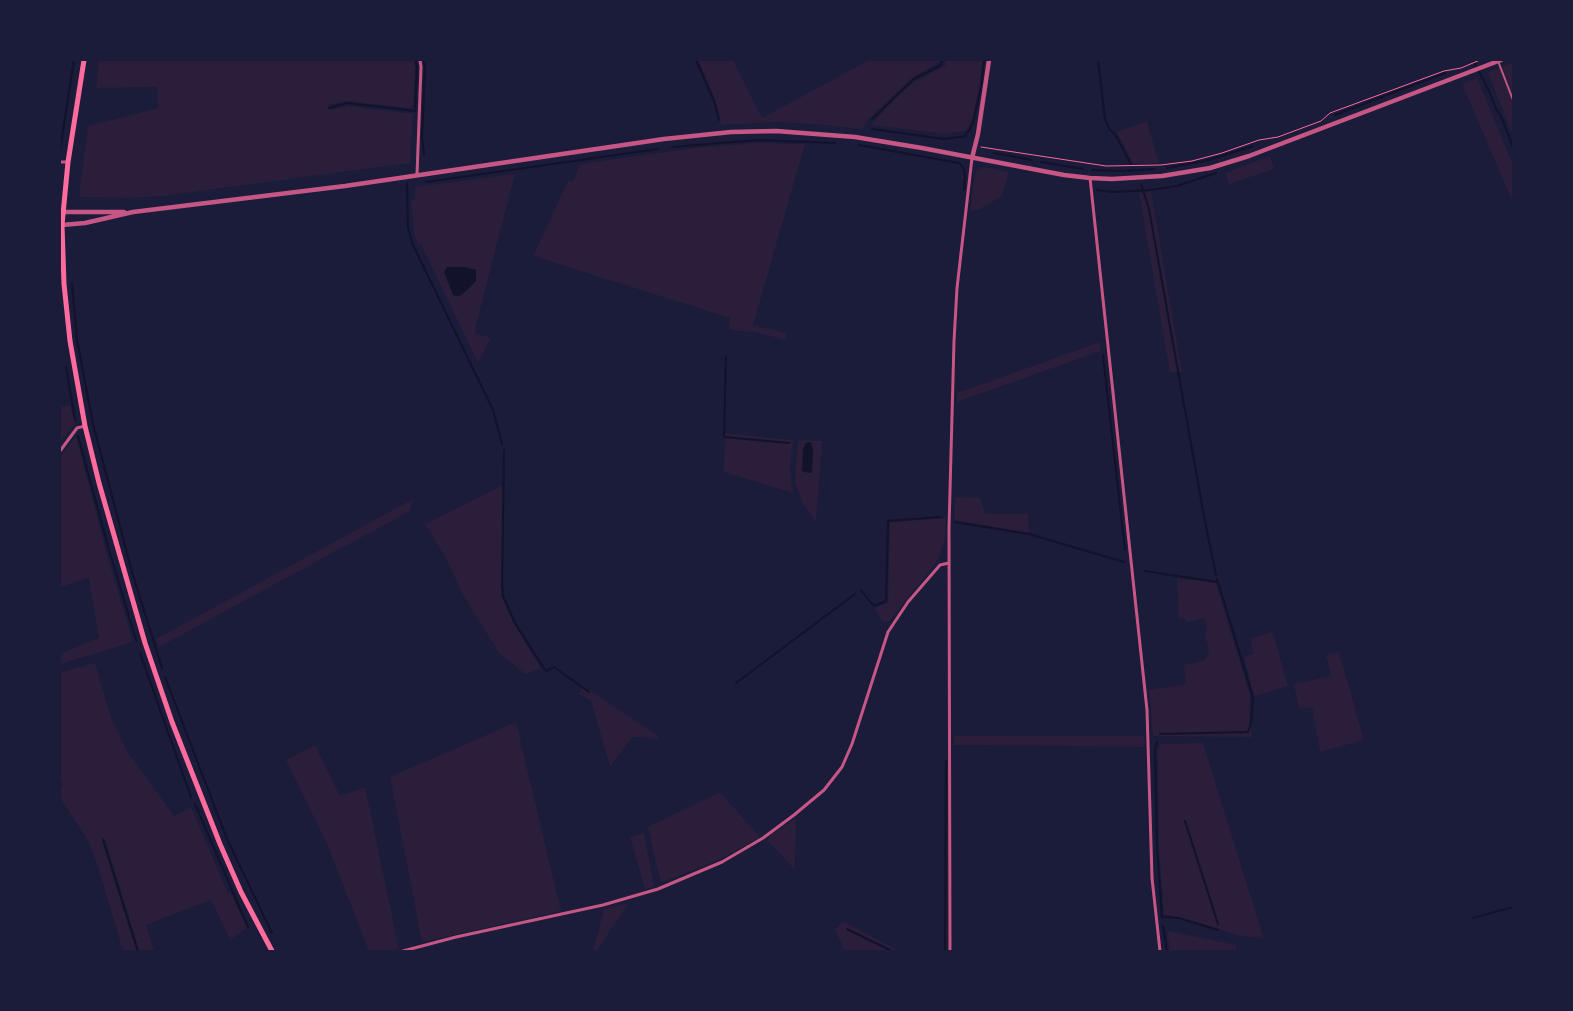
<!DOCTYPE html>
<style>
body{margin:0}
#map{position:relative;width:1573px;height:1011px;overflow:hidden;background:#1b1b3a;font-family:Poppins,sans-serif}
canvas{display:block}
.frame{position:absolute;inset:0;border:61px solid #1b1b3a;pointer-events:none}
</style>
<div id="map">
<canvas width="1573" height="1011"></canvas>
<div class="frame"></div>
</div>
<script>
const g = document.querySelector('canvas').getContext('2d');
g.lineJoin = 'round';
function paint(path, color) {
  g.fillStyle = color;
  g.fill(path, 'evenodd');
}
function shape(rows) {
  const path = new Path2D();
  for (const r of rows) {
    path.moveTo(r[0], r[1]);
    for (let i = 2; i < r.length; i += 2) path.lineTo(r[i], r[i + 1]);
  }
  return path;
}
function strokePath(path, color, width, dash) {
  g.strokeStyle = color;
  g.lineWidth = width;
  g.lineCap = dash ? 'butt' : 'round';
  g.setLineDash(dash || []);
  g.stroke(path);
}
paint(shape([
 [99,60,414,60,415,68,413,104,409,108,347,101,328,105,330,110,348,106,413,114,410,163,163,196,128,198,82,197,79,195,88,126,158,108,157,87,96,88],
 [698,60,733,60,762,118,869,60,938,60,939,62,912,78,868,120,862,129,824,125,778,122,721,125,716,101],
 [945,60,983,60,979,88,972,121,970,125,965,131,944,134,871,125,896,97,914,82,946,65],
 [1513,62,1513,136,1488,73],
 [1477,78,1513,165,1513,203,1462,84],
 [1147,121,1159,163,1133,164,1117,132],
 [758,143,805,144,753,325,787,333,786,340,754,332,729,330,730,318,533,256,568,181,573,182,580,164,694,148],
 [1270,156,1274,169,1229,184,1225,173],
 [984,167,1009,172,1002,196,980,209,970,212,975,174,977,171],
 [515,174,476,325,475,333,491,338,478,363,421,244,418,245,414,232,411,200,415,199,415,187],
 [1151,191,1182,372,1170,373,1139,193],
 [1100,342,1101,351,957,402,957,393],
 [70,405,75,424,60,442,60,407],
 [725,433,793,440,790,464,791,484,793,493,724,472],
 [76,436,106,551,133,642,60,664,60,654,99,638,89,578,60,587,60,457],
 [798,440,822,441,816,522,803,504,795,482],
 [499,487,503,487,501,596,514,624,541,669,525,674,499,653,463,595,446,558,425,524],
 [955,497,980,498,985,514,1028,514,1029,533,955,520],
 [413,499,410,511,159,647,156,639],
 [946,518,945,539,938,560,890,621,884,623,874,608,888,603,890,522],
 [1177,578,1216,583,1250,695,1249,726,1251,726,1252,737,1153,736,1149,690,1186,684,1184,665,1205,660,1209,651,1205,634,1207,629,1204,618,1187,622,1185,619,1179,619],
 [1273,632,1288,686,1254,696,1244,657,1253,654,1250,638],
 [1339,652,1364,740,1320,752,1312,707,1299,709,1294,684,1331,676,1326,655],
 [95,663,111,717,127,751,174,816,191,807,228,893,230,892,247,928,230,940,211,900,146,925,154,951,139,951,106,842,101,836,136,951,123,951,98,867,89,842,60,798,60,789,63,786,60,774,60,672],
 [583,686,657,735,659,739,632,737,610,767,591,701,579,694],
 [516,722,561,911,422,942,390,777],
 [954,736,1144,736,1145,747,954,745],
 [1203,743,1264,939,1238,935,1180,918,1164,914,1159,847,1158,751,1160,744],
 [315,745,340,796,365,787,399,949,391,951,369,951,326,842,286,760],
 [720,792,760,837,721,859,663,882,660,880,648,827],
 [796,818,795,870,768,841,769,836],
 [644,833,654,886,645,890,630,837],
 [629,903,597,950,593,950,604,909],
 [843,921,899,951,845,951,835,930],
 [1167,931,1236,945,1236,951,1170,951]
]), '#2a1e3b');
paint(shape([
 [447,267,465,267,476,270,476,281,466,291,460,296,456,296,453,295,444,272],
 [809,442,811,442,813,451,812,472,809,473,802,471,803,449,806,443]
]), '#12122b');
strokePath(shape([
 [424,60,425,69,422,138,424,154],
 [696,60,714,101,719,120],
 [1098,60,1105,120,1110,130,1115,134,1131,164],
 [1473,60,1489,91,1496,109,1501,116,1513,147],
 [329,108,347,103,415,111,417,67,415,60],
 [1335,115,1445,73],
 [872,119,914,79,941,65,942,60],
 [872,129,944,139,966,136],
 [966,134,970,129,973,122,981,88,984,60],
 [859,145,959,163,962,166,965,173,964,190],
 [672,147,758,140,835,143],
 [60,150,74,60],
 [994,153,1032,160],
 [1041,162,1083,169],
 [1167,168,1209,160,1253,146],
 [1092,170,1121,171,1155,169],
 [426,182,658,149],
 [407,183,408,228,413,245,493,410,502,444],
 [1141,184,1149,209,1205,522,1216,575],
 [1097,190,1114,192,1150,190,1177,186,1216,173],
 [72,284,77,340,93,424,132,572,162,668],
 [1103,355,1125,550],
 [726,356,724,437,789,443],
 [66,367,75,420],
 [78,436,109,550,136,640],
 [504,450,502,583,503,596,515,623,543,667,546,671,554,667,589,692],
 [954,522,1029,534,1124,562],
 [1145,571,1217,582],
 [861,590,871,603,874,606,886,601,888,521,940,517],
 [140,653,191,797],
 [165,677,227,839,272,933],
 [736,683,855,594],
 [1160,734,1248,732,1251,723,1253,697,1217,579],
 [1157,742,1155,750,1157,847,1162,918],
 [195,804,248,927],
 [1185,821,1218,924],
 [103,840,138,951],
 [1163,917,1179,918,1218,930],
 [1473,918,1513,907],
 [1163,926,1167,951],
 [847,929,892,951],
 [945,951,946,761]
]), '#12122b', 2);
strokePath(shape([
 [981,147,1106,166,1161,165,1192,161,1222,153,1259,140,1278,137,1321,121,1330,113,1444,71,1461,68,1480,60]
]), '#ff6b9d', 1);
strokePath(shape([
 [1498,61,1513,100]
]), '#c65784', 2);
strokePath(shape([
 [60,162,68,162],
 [417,175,421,67,420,60],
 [1090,178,1147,710,1152,878,1160,951],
 [60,451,77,428,85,426],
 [403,951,456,937,603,905,658,889,722,862,763,838,794,815,824,790,842,767,852,744,888,632,908,602,940,565,949,563],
 [950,951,949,528,954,341,957,288,972,158]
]), '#c65784', 3);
strokePath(shape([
 [972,158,978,134,989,60],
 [63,212,124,212],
 [62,225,85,223,133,212,345,186,664,139,731,132,776,131,855,137,922,148,1064,175,1090,178,1112,179,1162,176,1210,168,1249,156,1501,60]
]), '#c65784', 4.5);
strokePath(shape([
 [84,60,68,162,62,225,64,284,70,341,85,426,99,483,145,643,172,722,220,844,241,892,272,951]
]), '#ff6b9d', 5);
</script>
